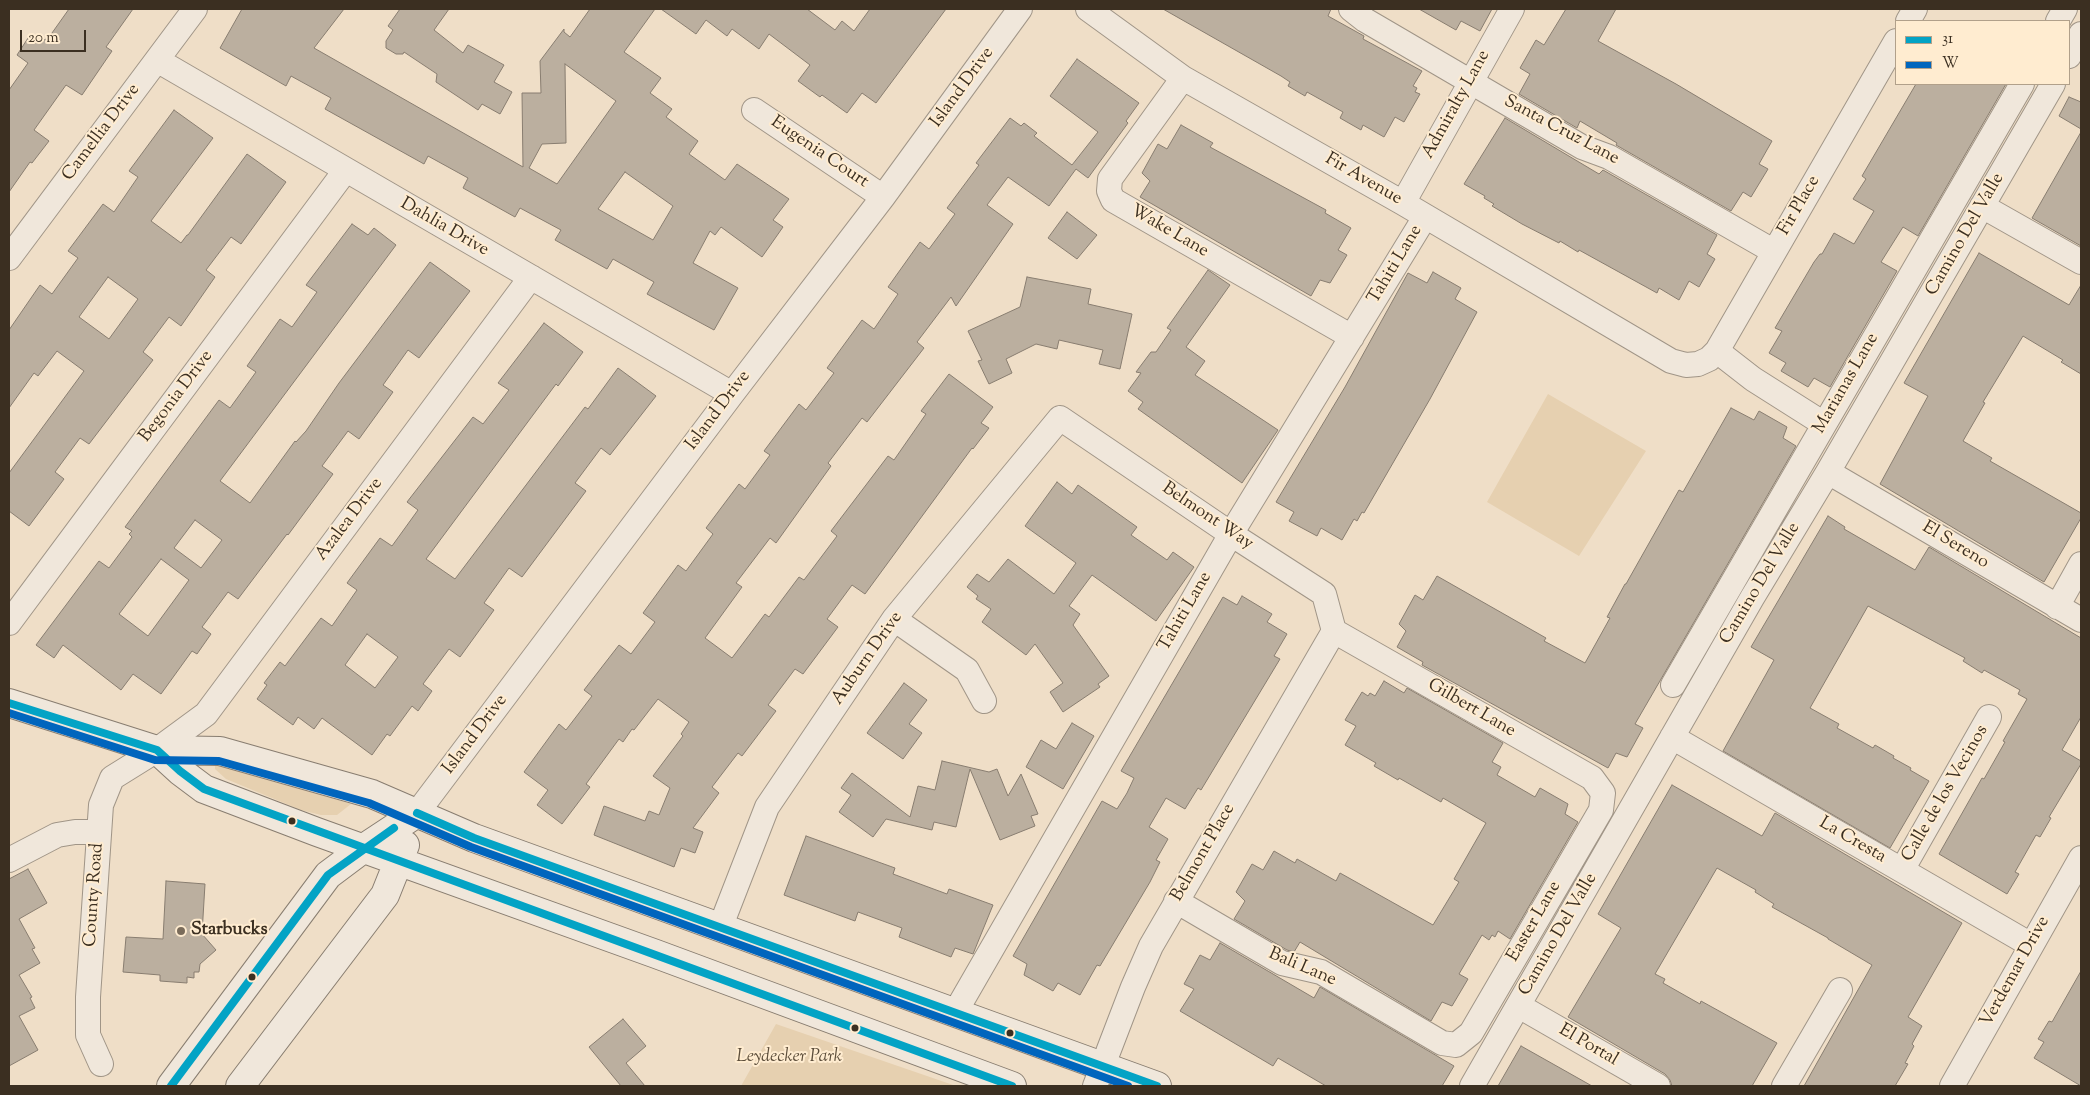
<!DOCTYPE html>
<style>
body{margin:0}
#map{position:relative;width:2090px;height:1095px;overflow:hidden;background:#efdec7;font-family:"Sorts Mill Goudy",serif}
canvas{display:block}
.frame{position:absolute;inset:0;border:10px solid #3b2f21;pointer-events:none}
.legend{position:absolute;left:1895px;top:20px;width:175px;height:65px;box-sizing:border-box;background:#ffecd0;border:1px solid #b1a08a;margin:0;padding:6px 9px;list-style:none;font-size:15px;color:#3b2f21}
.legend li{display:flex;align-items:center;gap:10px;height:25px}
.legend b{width:25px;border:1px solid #b1a08a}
.scale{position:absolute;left:20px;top:30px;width:66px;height:22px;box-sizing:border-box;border:2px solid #3b2f21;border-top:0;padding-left:6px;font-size:15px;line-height:18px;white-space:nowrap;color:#3b2f21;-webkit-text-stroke:4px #ffecd0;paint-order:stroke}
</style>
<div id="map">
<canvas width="2090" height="1095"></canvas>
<div class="frame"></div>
<ul class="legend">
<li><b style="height:6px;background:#03a3c5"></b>31</li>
<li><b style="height:6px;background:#0065bd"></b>W</li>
</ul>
<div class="scale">20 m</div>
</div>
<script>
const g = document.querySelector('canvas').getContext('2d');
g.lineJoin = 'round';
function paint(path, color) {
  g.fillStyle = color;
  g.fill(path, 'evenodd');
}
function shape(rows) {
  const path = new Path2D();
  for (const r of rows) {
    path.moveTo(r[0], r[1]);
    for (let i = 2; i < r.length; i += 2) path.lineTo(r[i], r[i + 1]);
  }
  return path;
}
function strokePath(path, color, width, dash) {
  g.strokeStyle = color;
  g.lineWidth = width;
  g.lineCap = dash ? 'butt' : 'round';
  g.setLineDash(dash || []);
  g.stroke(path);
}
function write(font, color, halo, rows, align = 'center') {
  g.font = font + ' "Sorts Mill Goudy",serif';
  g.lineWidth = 4;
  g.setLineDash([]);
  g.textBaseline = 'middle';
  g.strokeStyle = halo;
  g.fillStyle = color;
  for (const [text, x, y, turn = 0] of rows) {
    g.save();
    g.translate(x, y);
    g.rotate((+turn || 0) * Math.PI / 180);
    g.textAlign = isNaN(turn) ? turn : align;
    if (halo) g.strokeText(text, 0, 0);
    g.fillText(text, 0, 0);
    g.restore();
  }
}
paint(shape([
 [1548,394,1646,451,1579,556,1487,502],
 [219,764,261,776,351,804,337,815,321,815,301,810,226,779,215,769,215,765],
 [776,1024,956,1086,741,1086]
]), '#e6d0b0');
const building = shape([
 [69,9,133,9,106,47,112,51,82,95,66,85,34,130,49,141,32,163,30,162,9,192,9,90,28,63,17,55,30,35,42,43,45,39,47,40,69,9],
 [242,9,344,9,314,48,523,167,522,93,541,93,540,61,564,29,564,32,570,37,590,9,655,9,624,52,661,78,650,93,672,109,666,117,698,141,689,154,725,180,737,164,789,199,773,220,783,227,762,257,721,227,715,235,710,231,693,263,738,288,714,330,647,294,654,282,613,259,607,269,555,240,561,230,520,208,515,217,463,188,468,178,428,156,424,164,325,109,331,98,291,76,286,86,220,48,242,9],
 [565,64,616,101,557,184,529,168,542,144,566,143,565,64],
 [625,172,673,206,653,240,598,209,625,172],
 [400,9,449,9,434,30,463,53,468,45,504,65,494,82,512,92,500,114,482,104,478,110,436,82,437,74,404,52,403,54,396,54,386,48,386,41,393,30,388,26,400,9],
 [661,9,807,9,835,30,842,21,854,31,870,9,946,9,876,103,862,93,847,113,822,95,820,97,798,81,810,65,769,34,759,49,732,29,727,36,706,20,696,34,661,9],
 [1163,9,1331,9,1328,16,1364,36,1363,39,1422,71,1413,86,1417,88,1415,92,1420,94,1404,122,1395,117,1384,137,1363,125,1361,130,1340,118,1343,112,1307,92,1305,96,1288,86,1290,82,1281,76,1163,9],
 [1419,9,1492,9,1480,31,1461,21,1456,30,1419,9],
 [1566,9,1616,9,1598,41,1676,84,1772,141,1759,164,1768,169,1751,197,1743,192,1731,211,1616,145,1617,143,1580,121,1577,128,1519,94,1530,74,1520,68,1536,40,1544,45,1566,9],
 [1077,59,1139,103,1126,121,1128,123,1088,178,1076,169,1049,206,1008,177,987,205,1013,224,956,306,951,297,917,342,924,348,867,422,862,418,828,463,831,466,776,543,770,538,736,583,742,587,705,638,732,658,765,614,769,617,799,577,804,580,837,536,831,531,888,456,894,460,926,414,921,411,949,374,993,407,981,423,989,428,973,449,972,448,865,594,852,585,827,619,838,627,803,674,795,669,768,705,776,711,742,756,738,753,712,787,719,793,693,828,703,832,695,853,681,848,674,867,594,835,604,806,645,821,649,811,659,815,670,788,653,776,683,736,681,734,689,722,658,699,634,730,632,729,623,742,619,739,586,784,590,787,562,824,537,805,548,790,524,772,559,724,566,730,592,696,584,690,619,645,631,654,655,622,643,613,678,565,686,571,713,534,706,528,739,484,745,489,770,455,764,451,799,404,806,410,834,373,827,368,862,320,874,329,898,294,888,287,920,242,929,249,955,214,947,208,979,165,976,163,1010,118,1021,126,1024,123,1037,133,1034,136,1072,165,1098,132,1050,96,1077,59],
 [1916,84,2006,84,1918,236,1903,227,1881,262,1897,271,1830,387,1814,378,1808,387,1781,371,1786,363,1769,353,1782,331,1775,328,1814,262,1820,254,1822,254,1834,233,1854,244,1874,211,1853,199,1866,179,1862,176,1916,84],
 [2069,97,2081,102,2081,129,2059,116,2069,97],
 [174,110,213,138,151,221,181,243,187,235,188,235,247,154,286,182,241,244,231,237,206,270,215,277,181,326,169,317,143,352,153,360,89,444,80,438,55,472,64,479,29,526,9,511,9,473,84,371,57,351,38,376,34,373,9,408,9,330,40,285,52,294,78,258,68,251,103,204,114,212,138,177,129,171,174,110],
 [108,277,138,299,109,339,79,317,108,277],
 [1505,118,1599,174,1603,170,1717,235,1707,254,1715,259,1699,287,1689,281,1679,300,1659,288,1657,293,1579,250,1578,252,1560,241,1559,243,1522,224,1492,206,1494,204,1484,198,1485,196,1464,184,1505,118],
 [1181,125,1213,143,1210,147,1326,210,1325,213,1351,228,1338,250,1347,255,1330,283,1320,280,1311,296,1140,197,1150,181,1142,173,1158,144,1167,149,1181,125],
 [2081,132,2081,246,2032,218,2081,132],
 [1067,212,1097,235,1077,259,1048,238,1067,212],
 [352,224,368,235,374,228,396,245,220,481,250,503,295,441,296,442,306,431,339,383,430,262,470,291,419,358,408,350,383,385,393,392,359,439,348,431,322,466,333,474,288,535,287,534,238,599,228,592,202,627,211,634,197,654,192,651,161,694,133,674,121,690,63,645,54,658,36,645,99,561,109,568,132,537,129,534,132,531,125,527,219,400,230,408,256,372,247,366,280,319,292,327,317,292,306,285,352,224],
 [195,520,222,540,201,568,174,548,195,520],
 [161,559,189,580,148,636,119,614,161,559],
 [1979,253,2069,305,2081,285,2081,374,2061,362,2063,360,2023,336,1983,402,1985,403,1963,441,1992,458,1990,461,2081,513,2081,518,2044,582,1880,484,1928,396,1904,383,1979,253],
 [1208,270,1230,285,1186,347,1205,361,1195,375,1278,430,1242,483,1138,409,1143,402,1128,391,1141,373,1136,372,1151,352,1156,352,1171,330,1167,328,1208,270],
 [1433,272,1461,288,1455,299,1477,312,1430,399,1364,513,1362,512,1357,521,1354,519,1342,540,1321,528,1317,536,1289,521,1294,512,1276,502,1345,387,1408,273,1427,283,1433,272],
 [1027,277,1091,289,1088,304,1132,314,1120,369,1099,364,1103,350,1059,340,1057,349,1036,344,1006,359,1012,373,989,384,978,361,982,360,968,331,1020,307,1027,277],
 [544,323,583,352,558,386,556,384,426,559,455,579,585,407,588,409,618,368,656,396,610,455,601,448,575,483,586,491,522,577,509,568,484,603,494,610,460,657,449,649,423,684,432,691,418,711,412,706,390,736,387,734,372,755,322,718,314,729,298,717,293,725,257,699,267,685,264,683,280,662,285,666,321,618,332,626,357,590,347,583,380,538,392,546,418,510,407,502,473,417,483,424,509,390,498,383,544,323],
 [367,634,398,657,375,688,345,665,367,634],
 [1731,408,1754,420,1759,411,1787,427,1783,438,1796,446,1635,724,1643,728,1627,757,1616,753,1608,768,1422,665,1423,662,1397,647,1406,631,1399,624,1415,595,1423,600,1437,576,1546,638,1544,641,1585,663,1610,618,1607,617,1625,584,1626,584,1679,490,1683,492,1731,408],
 [1057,482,1072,494,1078,485,1137,527,1131,535,1167,560,1173,552,1194,567,1156,621,1092,575,1069,606,1080,614,1073,625,1109,676,1098,684,1100,687,1063,712,1050,692,1063,683,1035,644,1026,655,982,622,991,609,976,599,978,596,967,587,977,574,989,582,1008,559,1054,594,1076,563,1025,526,1057,482],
 [1828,516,1845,527,1844,529,1915,570,1929,547,2081,638,2081,717,2062,750,2081,761,2081,764,2049,817,2051,818,2040,837,2036,835,2015,872,2019,874,2007,894,1939,854,1982,778,1984,779,2005,742,2003,741,2027,699,2018,694,2020,690,1984,670,1982,673,1963,661,1965,658,1868,606,1810,708,1839,724,1837,728,1873,748,1875,745,1894,756,1893,758,1911,768,1910,770,1929,781,1890,848,1723,751,1774,660,1751,647,1828,516],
 [1242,596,1272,614,1267,622,1287,634,1274,656,1280,659,1201,790,1198,788,1185,809,1166,798,1149,827,1168,839,1156,860,1160,862,1150,882,1100,966,1097,965,1080,995,1058,983,1053,991,1024,975,1027,964,1013,956,1102,801,1117,809,1127,793,1134,778,1121,771,1223,597,1237,605,1242,596],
 [1384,681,1404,693,1407,688,1503,743,1492,762,1501,767,1497,775,1535,797,1540,788,1568,804,1565,814,1578,822,1510,939,1498,931,1495,937,1492,935,1489,940,1482,935,1459,974,1468,979,1452,1006,1442,1002,1431,1021,1300,942,1294,952,1287,950,1234,919,1245,901,1236,892,1252,864,1263,870,1274,851,1295,863,1297,859,1336,881,1340,873,1433,925,1459,882,1454,879,1486,823,1443,798,1441,802,1399,778,1398,780,1374,766,1376,763,1345,745,1356,726,1345,720,1362,692,1368,696,1370,693,1375,696,1384,681],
 [904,683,927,700,909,724,922,733,903,759,867,733,904,683],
 [1072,723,1094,736,1063,789,1026,767,1041,740,1056,749,1072,723],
 [942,761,989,772,997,769,1008,796,1021,774,1038,814,1031,816,1035,826,1000,840,970,769,956,827,934,822,932,830,886,819,873,837,839,812,851,795,841,788,852,773,910,817,918,786,935,790,942,761],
 [1672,785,1762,836,1775,813,1962,923,1908,1017,1922,1026,1912,1044,1914,1046,1905,1063,1908,1064,1895,1086,1804,1086,1872,965,1828,939,1828,938,1772,907,1774,904,1755,892,1756,890,1717,868,1655,974,1665,979,1663,983,1700,1004,1701,1001,1777,1043,1752,1086,1672,1086,1670,1080,1665,1074,1568,1017,1621,928,1598,914,1672,785],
 [806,836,895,868,893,874,947,894,949,889,993,905,973,954,955,948,951,957,899,937,902,928,858,912,855,921,784,895,806,836],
 [28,869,47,903,19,919,35,948,32,949,40,963,19,975,32,997,30,998,35,1008,19,1016,38,1050,9,1066,9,879,28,869],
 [166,881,205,884,202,934,216,950,200,964,199,972,194,972,194,978,187,977,187,983,160,981,160,975,123,972,126,937,163,939,166,881],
 [1220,943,1314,998,1320,987,1454,1066,1442,1086,1326,1086,1278,1058,1273,1066,1180,1011,1194,989,1184,984,1200,955,1210,960,1220,943],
 [2081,971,2081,1086,2034,1058,2044,1042,2038,1039,2049,1021,2052,1022,2081,971],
 [623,1019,646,1046,626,1063,645,1086,621,1086,589,1047,623,1019],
 [1521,1046,1553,1064,1592,1086,1498,1086,1521,1046]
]);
paint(building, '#bbaf9f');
strokePath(building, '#887d70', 1);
const street = shape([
 [1088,9,1183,78,1403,203,1671,361,1686,365,1698,364,1709,359,1717,351,1896,41],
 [1351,9,1365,20,1582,147,1609,157,1773,251],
 [1908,21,1915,9],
 [2058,21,2065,9],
 [2069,56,2081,34],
 [157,60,732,394],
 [1183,78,1110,179,1109,191,1113,200,1352,337],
 [754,110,883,197],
 [1403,203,1512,9],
 [1982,206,2081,262],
 [9,258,195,9],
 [1717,351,1753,379,1824,424],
 [1828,472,2081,620],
 [2057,607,2081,564],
 [894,619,967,670,984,701],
 [9,623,345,171],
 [1673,685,2022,84],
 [1672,737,2031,945],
 [417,813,732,394,883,197,1020,9],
 [9,860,57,835,75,832,99,832],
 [1902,870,1989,717],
 [1176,901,1282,963,1321,972,1442,1043,1456,1045,1471,1033,1601,810,1603,793,1592,778,1334,631],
 [720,928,767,807,894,619,1060,418,1231,534,1324,594,1334,631],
 [1519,1006,1658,1086],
 [956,1011,1231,534,1425,217],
 [101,1064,88,1035,88,997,101,805,112,778,157,750,206,714,531,277],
 [1095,1086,1133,987,1151,946,1334,631],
 [1472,1086,1752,598,1828,472,2053,84],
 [1784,1086,1840,990],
 [1952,1086,2081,858]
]);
const secondary = shape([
 [9,703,157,750,220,751,372,794,474,838,1157,1086],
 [157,750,180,771,204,789,317,832,656,954,1012,1086],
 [171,1086,328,875,364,848,417,813],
 [240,1086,385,895,405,845]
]);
strokePath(street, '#a09587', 26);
strokePath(secondary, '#887d70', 30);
strokePath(street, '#f0e7db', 24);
strokePath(secondary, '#f0e7db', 28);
strokePath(shape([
 [9,703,157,750,180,771,204,789,1012,1086],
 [417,813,474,838,1157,1086],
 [171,1086,328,875,394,828]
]), '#03a3c5', 8);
strokePath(shape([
 [9,713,155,760,219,761,369,803,471,847,1128,1086]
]), '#0065bd', 8);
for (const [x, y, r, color] of [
 [292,821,4.5,"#3b2f21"],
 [181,931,5,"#7a6c5b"],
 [252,977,4.5,"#3b2f21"],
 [855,1028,4.5,"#3b2f21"],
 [1010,1033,4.5,"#3b2f21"]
]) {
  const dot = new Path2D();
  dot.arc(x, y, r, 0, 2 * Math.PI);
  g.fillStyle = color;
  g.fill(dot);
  strokePath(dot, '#ffecd0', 2);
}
write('18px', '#3b2f21', '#ffecd0', [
 ["Island Drive",963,88,-54],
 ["Admiralty Lane",1457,105,-61],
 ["Santa Cruz Lane",1561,131,28],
 ["Camellia Drive",102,133,-53],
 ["Eugenia Court",819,153,34],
 ["Fir Avenue",1363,180,30],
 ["Fir Place",1800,206,-60],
 ["Dahlia Drive",444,228,30],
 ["Wake Lane",1169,232,30],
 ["Camino Del Valle",1966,235,-60],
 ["Tahiti Lane",1396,265,-59],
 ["Marianas Lane",1847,384,-60],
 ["Begonia Drive",177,397,-53],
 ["Island Drive",719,411,-53],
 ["Belmont Way",1207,517,34],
 ["Azalea Drive",350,520,-53],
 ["El Sereno",1955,546,31],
 ["Camino Del Valle",1761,584,-59],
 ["Tahiti Lane",1186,612,-60],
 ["Auburn Drive",868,659,-55],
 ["Gilbert Lane",1471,709,30],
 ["Island Drive",476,735,-53],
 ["Calle de los Vecinos",1946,794,-60],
 ["La Cresta",1852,841,30],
 ["Belmont Place",1204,853,-60],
 ["County Road",95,895,-86],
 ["Easter Lane",1535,922,-60],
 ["Camino Del Valle",1559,935,-60],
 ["Bali Lane",1302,968,23],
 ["Verdemar Drive",2016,972,-61],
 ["El Portal",1588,1046,30]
]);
write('bold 18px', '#3b2f21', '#ffecd0', [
 ["Starbucks",191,931]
], 'left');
write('italic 18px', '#5c4d3a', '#ffecd0', [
 ["Leydecker Park",789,1058]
]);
</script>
